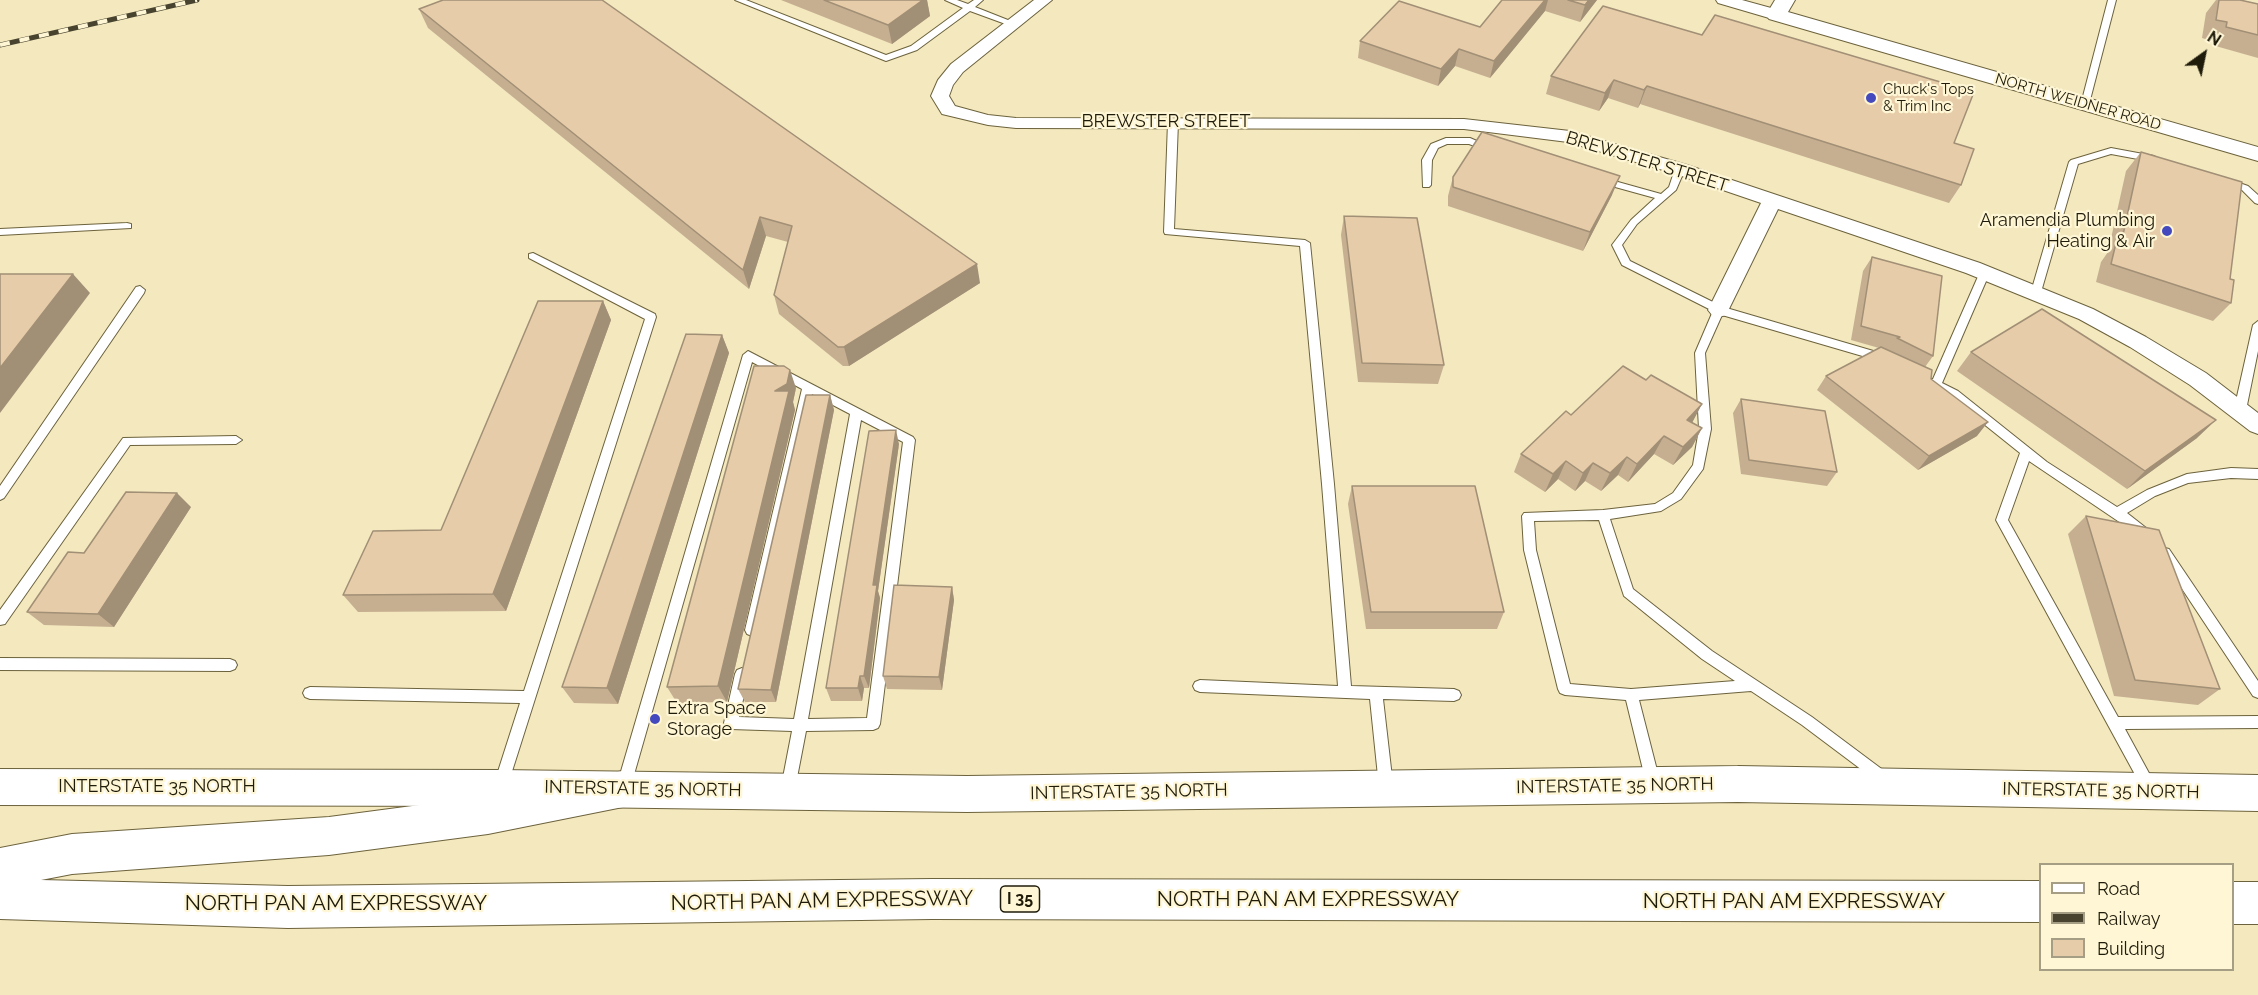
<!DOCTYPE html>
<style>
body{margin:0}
#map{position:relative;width:2258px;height:995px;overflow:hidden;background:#f3e8be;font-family:Raleway,sans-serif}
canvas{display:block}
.legend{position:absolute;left:2039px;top:863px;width:195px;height:108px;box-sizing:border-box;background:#fef6d4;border:2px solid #a59e84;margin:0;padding:8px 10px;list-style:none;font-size:18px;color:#1f1b0b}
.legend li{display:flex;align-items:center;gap:12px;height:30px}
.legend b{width:30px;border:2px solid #a59e84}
.north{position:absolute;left:2174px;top:24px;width:60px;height:60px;-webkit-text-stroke:4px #fef6d4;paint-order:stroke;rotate:33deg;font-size:16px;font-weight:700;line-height:24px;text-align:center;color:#1f1b0b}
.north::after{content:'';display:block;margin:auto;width:21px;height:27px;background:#1f1b0b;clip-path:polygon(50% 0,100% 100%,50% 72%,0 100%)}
</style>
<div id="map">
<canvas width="2258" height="995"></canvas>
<ul class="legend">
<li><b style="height:8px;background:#fff"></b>Road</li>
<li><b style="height:8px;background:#48432e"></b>Railway</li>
<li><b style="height:16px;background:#e6cca8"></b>Building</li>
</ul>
<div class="north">N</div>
</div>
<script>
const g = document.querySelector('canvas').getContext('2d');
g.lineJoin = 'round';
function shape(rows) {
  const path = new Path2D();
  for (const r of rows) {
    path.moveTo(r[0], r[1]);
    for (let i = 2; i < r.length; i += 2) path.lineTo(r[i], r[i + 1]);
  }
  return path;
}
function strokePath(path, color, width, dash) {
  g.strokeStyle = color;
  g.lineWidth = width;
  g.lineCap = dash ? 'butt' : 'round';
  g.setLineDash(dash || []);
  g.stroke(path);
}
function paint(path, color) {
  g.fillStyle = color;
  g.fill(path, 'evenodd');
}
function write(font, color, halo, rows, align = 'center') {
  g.font = font + ' Raleway,sans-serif';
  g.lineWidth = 4.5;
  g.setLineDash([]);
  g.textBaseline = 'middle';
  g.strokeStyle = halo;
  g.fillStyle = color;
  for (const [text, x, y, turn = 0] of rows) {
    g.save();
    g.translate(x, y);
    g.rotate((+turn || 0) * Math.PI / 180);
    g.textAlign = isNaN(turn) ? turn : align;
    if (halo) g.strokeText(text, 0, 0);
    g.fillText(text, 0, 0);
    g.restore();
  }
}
const service = shape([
 [735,0,746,0,886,55,911,46,963,8,945,0,957,0,968,4,974,0,983,0,975,7,1018,24,1011,26,970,11,917,50,886,61,735,0],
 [2108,0,2116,0,2089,104,2085,107,2081,104,2108,0],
 [1173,119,1178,122,1174,229,1305,240,1310,243,1334,484,1351,686,1454,689,1459,691,1461,695,1459,699,1454,701,1383,699,1393,786,1391,791,1386,793,1381,791,1379,786,1370,699,1200,692,1195,690,1193,686,1195,682,1200,680,1338,686,1322,484,1300,246,1165,234,1164,232,1168,122,1173,119],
 [1446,138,1470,138,1493,148,1488,151,1469,144,1447,144,1438,148,1432,160,1431,185,1429,187,1423,187,1422,160,1431,144,1446,138],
 [2111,148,2154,156,2159,159,2154,162,2111,154,2078,164,2041,292,2036,296,2032,295,2031,292,2069,162,2071,160,2111,148],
 [1680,166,1685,169,1676,190,1637,224,1622,245,1630,261,1723,307,1887,355,1888,358,1883,362,1722,315,1705,353,1711,429,1703,469,1681,499,1661,511,1610,519,1633,589,1712,651,1812,717,1887,773,1889,778,1887,783,1882,785,1802,725,1751,691,1639,700,1660,782,1658,787,1653,789,1648,787,1646,782,1626,700,1565,695,1560,693,1558,689,1524,550,1522,516,1524,513,1603,510,1655,504,1673,493,1693,465,1699,429,1695,353,1713,311,1622,265,1612,245,1631,220,1655,198,1597,182,1595,180,1600,177,1661,194,1669,187,1675,169,1680,166],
 [1599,520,1624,596,1702,659,1735,681,1631,689,1570,684,1536,550,1534,521,1599,520],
 [2228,179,2248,186,2258,195,2258,204,2255,203,2242,190,2225,184,2225,180,2228,179],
 [127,223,131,224,131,228,0,235,0,229,127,223],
 [533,253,655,314,656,317,508,784,506,789,501,791,496,789,494,784,520,703,310,699,305,697,303,693,305,689,310,687,524,691,645,319,529,258,529,254,533,253],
 [1985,269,1990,272,1942,383,1958,391,2047,462,2117,507,2147,490,2187,474,2231,468,2258,469,2258,479,2231,478,2188,483,2155,496,2127,513,2150,531,2152,535,2150,539,2146,540,2029,461,2008,520,2118,717,2258,716,2258,728,2125,729,2156,786,2154,791,2149,793,2144,791,1996,520,2020,453,1950,397,1927,385,1925,382,1927,379,1933,379,1980,272,1985,269],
 [140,286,145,290,144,293,4,498,0,500,0,486,136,287,140,286],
 [2258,321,2258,351,2246,410,2240,414,2234,410,2253,325,2258,321],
 [748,351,913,437,915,440,880,724,878,728,873,730,806,731,795,788,793,793,788,795,783,793,781,788,792,731,731,729,726,727,724,723,735,674,737,670,742,668,747,670,749,674,739,717,794,719,850,414,812,394,759,630,757,634,752,636,747,634,745,630,802,389,752,362,631,785,629,790,624,792,619,790,617,785,743,355,748,351],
 [861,420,903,442,867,718,808,719,861,420],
 [236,436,242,440,236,444,130,445,5,624,0,625,0,610,123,438,236,436],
 [2165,548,2169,549,2258,681,2258,698,2253,696,2161,557,2159,553,2161,549,2165,548],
 [0,658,230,659,235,661,237,665,235,669,230,671,0,670,0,658]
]);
const minor = shape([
 [1034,0,1052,0,963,72,953,85,949,96,955,106,988,115,1016,118,1464,119,1570,131,1687,165,1980,263,2093,309,2146,337,2206,373,2258,413,2258,434,2250,431,2190,385,2130,347,2079,319,1966,273,1778,209,1726,315,1719,317,1712,315,1708,310,1761,203,1673,173,1568,142,1464,129,1016,128,988,125,942,114,931,96,938,80,951,64,1034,0],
 [1716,0,1742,0,1782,11,1784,15,1776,20,1718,3,1716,0]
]);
const tertiary = shape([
 [1775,0,1795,0,1788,12,2258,147,2258,161,1769,19,1766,15,1775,0]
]);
const secondary = shape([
 [1738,766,2258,775,2258,811,1738,802,967,812,499,806,0,805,0,769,499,770,967,776,1738,766]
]);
const motorway = shape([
 [623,771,637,776,643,789,637,802,623,807,488,834,329,855,72,874,41,880,288,886,932,879,2040,881,2040,922,932,919,288,928,0,919,0,848,72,834,329,817,488,796,623,771],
 [2232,882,2258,882,2258,924,2232,924,2232,882]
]);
strokePath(service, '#6c623c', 2);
strokePath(minor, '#6c623c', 2);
strokePath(tertiary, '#6c623c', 2);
strokePath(secondary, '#6c623c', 2);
strokePath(motorway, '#6c623c', 2);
paint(service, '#fff');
paint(minor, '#fff');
paint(tertiary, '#fff');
paint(secondary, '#fff');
paint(motorway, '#fff');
const rail = shape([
 [0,45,197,0]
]);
strokePath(rail, '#48432e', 5);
strokePath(rail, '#fef6d4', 4, [10]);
paint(shape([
 [781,0,927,0,930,16,892,44],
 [1502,0,1597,0,1580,22,1545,11,1490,78,1455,66,1438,86,1358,58,1360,41,1480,27],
 [2216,0,2240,0,2258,4,2258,58,2212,45,2212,41,2202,38,2206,13],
 [1603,6,1954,143,1961,185,1949,203,1640,104,1638,108,1608,98,1599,111,1546,94,1551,76],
 [419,9,980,283,849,366,843,366,779,314,774,295,788,242,766,236,749,289,428,28],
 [2141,152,2230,279,2231,303,2213,321,2096,282,2101,262,2108,252,2126,171],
 [1453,177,1612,195,1583,251,1448,206,1448,196],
 [1344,216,1444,365,1438,384,1358,382,1341,235],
 [1872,257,1933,356,1925,367,1931,379,1977,436,1918,470,1817,390,1826,376,1879,348,1851,340,1863,271],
 [603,301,611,320,506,611,358,612,343,595,441,530],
 [722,335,729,353,618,704,574,703,562,687],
 [1971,352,2197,438,2127,489,1957,371],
 [1646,380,1702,404,1692,422,1702,428,1692,447,1673,465,1654,454,1628,482,1618,475,1601,491,1585,481,1575,491,1558,479,1545,492,1514,472,1521,454,1571,415],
 [796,388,793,402,795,410,727,702,677,703,667,687],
 [830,395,834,410,776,702,745,702,738,689],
 [1741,399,1837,472,1827,486,1741,474,1733,413],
 [899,444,878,591,880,598,869,688,864,688,862,701,831,701,826,688],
 [1352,486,1504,612,1497,629,1366,629,1348,504],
 [191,507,114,627,44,625,27,612,84,553],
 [2086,516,2220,689,2198,705,2114,696,2068,534],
 [952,587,954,600,942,690,887,689,883,676]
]), '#c6af90');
paint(shape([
 [923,0,927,0,930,16,892,44,888,25],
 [1545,0,1548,0,1545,11,1490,78,1494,61],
 [1589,0,1597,0,1580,22,1585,5],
 [1459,49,1455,66,1438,86,1441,69],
 [1614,80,1608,98,1599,111,1605,93],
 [1647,86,1640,104,1638,108,1644,90],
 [1620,176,1612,195,1583,251,1590,232],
 [760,217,766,236,749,289,743,270],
 [977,264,980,283,849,366,844,347],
 [73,274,90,293,0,413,0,368],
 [603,301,611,320,506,611,493,594],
 [722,335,729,353,618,704,607,688],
 [790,370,796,388,793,402,795,410,727,702,718,686,775,391],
 [830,395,834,410,776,702,771,690],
 [1702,404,1692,423,1687,420],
 [2216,420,2197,438,2127,489,2145,471],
 [1988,422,1977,436,1918,470,1929,456],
 [1702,428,1692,447,1673,465,1683,447],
 [896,430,899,444,878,591,880,598,869,688,864,676,873,585],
 [1664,436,1654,454,1628,482,1637,464],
 [1627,457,1618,475,1601,491,1610,473],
 [1566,461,1558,479,1545,492,1553,474],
 [1593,463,1585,481,1575,491,1583,473],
 [177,493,191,507,114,627,98,614],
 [952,587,954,600,942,690,939,677],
 [860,676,864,688,862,701,858,688]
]), '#a18f76');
const building = shape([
 [443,0,602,0,977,264,844,347,838,347,774,295,792,226,760,217,743,270,419,9,443,0],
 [824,0,923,0,888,25,824,0],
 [1502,0,1545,0,1494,61,1459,49,1441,69,1360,41,1399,1,1480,27,1502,0],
 [1568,0,1589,0,1585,5,1568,0],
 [2219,0,2240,0,2258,4,2258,35,2226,27,2227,22,2216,20,2219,0],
 [1603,6,1702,35,1715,15,1974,92,1954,143,1974,149,1961,185,1647,86,1644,90,1614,80,1605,93,1551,76,1603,6],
 [1482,132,1620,176,1590,232,1453,187,1453,177,1482,132],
 [2141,152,2242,182,2230,279,2234,280,2231,303,2111,264,2116,243,2121,244,2141,152],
 [1344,216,1417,218,1444,365,1362,363,1344,216],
 [1872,257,1942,276,1933,356,1897,338,1900,337,1861,326,1872,257],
 [0,274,73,274,0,368,0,274],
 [538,301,603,301,493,594,343,595,373,531,441,530,538,301],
 [2042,309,2216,420,2145,471,1971,352,2042,309],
 [686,334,722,335,607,688,562,687,686,334],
 [1881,347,1932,370,1931,379,1988,422,1929,456,1826,376,1881,347],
 [754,366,784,366,790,370,787,384,775,391,789,391,718,686,667,687,754,366],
 [1623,366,1646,380,1651,375,1702,404,1687,420,1702,428,1683,447,1664,436,1637,464,1627,457,1610,473,1593,463,1583,473,1566,461,1553,474,1521,454,1566,411,1571,415,1623,366],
 [806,395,830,395,771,690,738,689,806,395],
 [1741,399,1825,411,1837,472,1749,460,1741,399],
 [896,430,873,585,877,585,864,676,860,676,858,688,826,688,869,431,896,430],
 [1352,486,1475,486,1504,612,1371,612,1352,486],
 [126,492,177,493,98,614,27,612,68,552,84,553,126,492],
 [2086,516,2159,530,2220,689,2135,680,2086,516],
 [894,585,952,587,939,677,883,676,894,585]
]);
paint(building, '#e6cca8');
strokePath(building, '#a18f76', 1.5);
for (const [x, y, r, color] of [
 [1871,98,6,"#4549be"],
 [2167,231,6,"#4549be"],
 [655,719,6,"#4549be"]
]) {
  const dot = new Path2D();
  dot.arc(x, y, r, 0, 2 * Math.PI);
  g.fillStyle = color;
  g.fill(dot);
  strokePath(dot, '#fef6d4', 2);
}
write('15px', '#1f1b0b', '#fef6d4', [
 ["Chuck's Tops",1883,89],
 ["& Trim Inc",1883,106]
], 'left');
write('15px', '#1f1b0b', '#fef6d4', [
 ["NORTH WEIDNER ROAD",2078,102,16]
]);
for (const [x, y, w] of [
 [1020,899,39]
]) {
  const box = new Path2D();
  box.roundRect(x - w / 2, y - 13, w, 26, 4.5);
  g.fillStyle = '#fef6d4';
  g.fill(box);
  strokePath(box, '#1f1b0b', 1.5);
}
write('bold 16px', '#1f1b0b', null, [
 ["I 35",1020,899]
]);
write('18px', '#1f1b0b', '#fef6d4', [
 ["BREWSTER STREET",1166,122],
 ["BREWSTER STREET",1647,162,17],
 ["INTERSTATE 35 NORTH",1615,786,-1],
 ["INTERSTATE 35 NORTH",157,787],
 ["INTERSTATE 35 NORTH",643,789,1],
 ["INTERSTATE 35 NORTH",2101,791,1],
 ["INTERSTATE 35 NORTH",1129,792,-1]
]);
write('18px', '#1f1b0b', '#fef6d4', [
 ["Aramendia Plumbing",2155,221],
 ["Heating & Air",2155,242],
 ["Extra Space",667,709,"left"],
 ["Storage",667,730,"left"]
], 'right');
write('21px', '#1f1b0b', '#fef6d4', [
 ["NORTH PAN AM EXPRESSWAY",1308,900],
 ["NORTH PAN AM EXPRESSWAY",822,901,-1],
 ["NORTH PAN AM EXPRESSWAY",1794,902],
 ["NORTH PAN AM EXPRESSWAY",336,904]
]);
</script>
